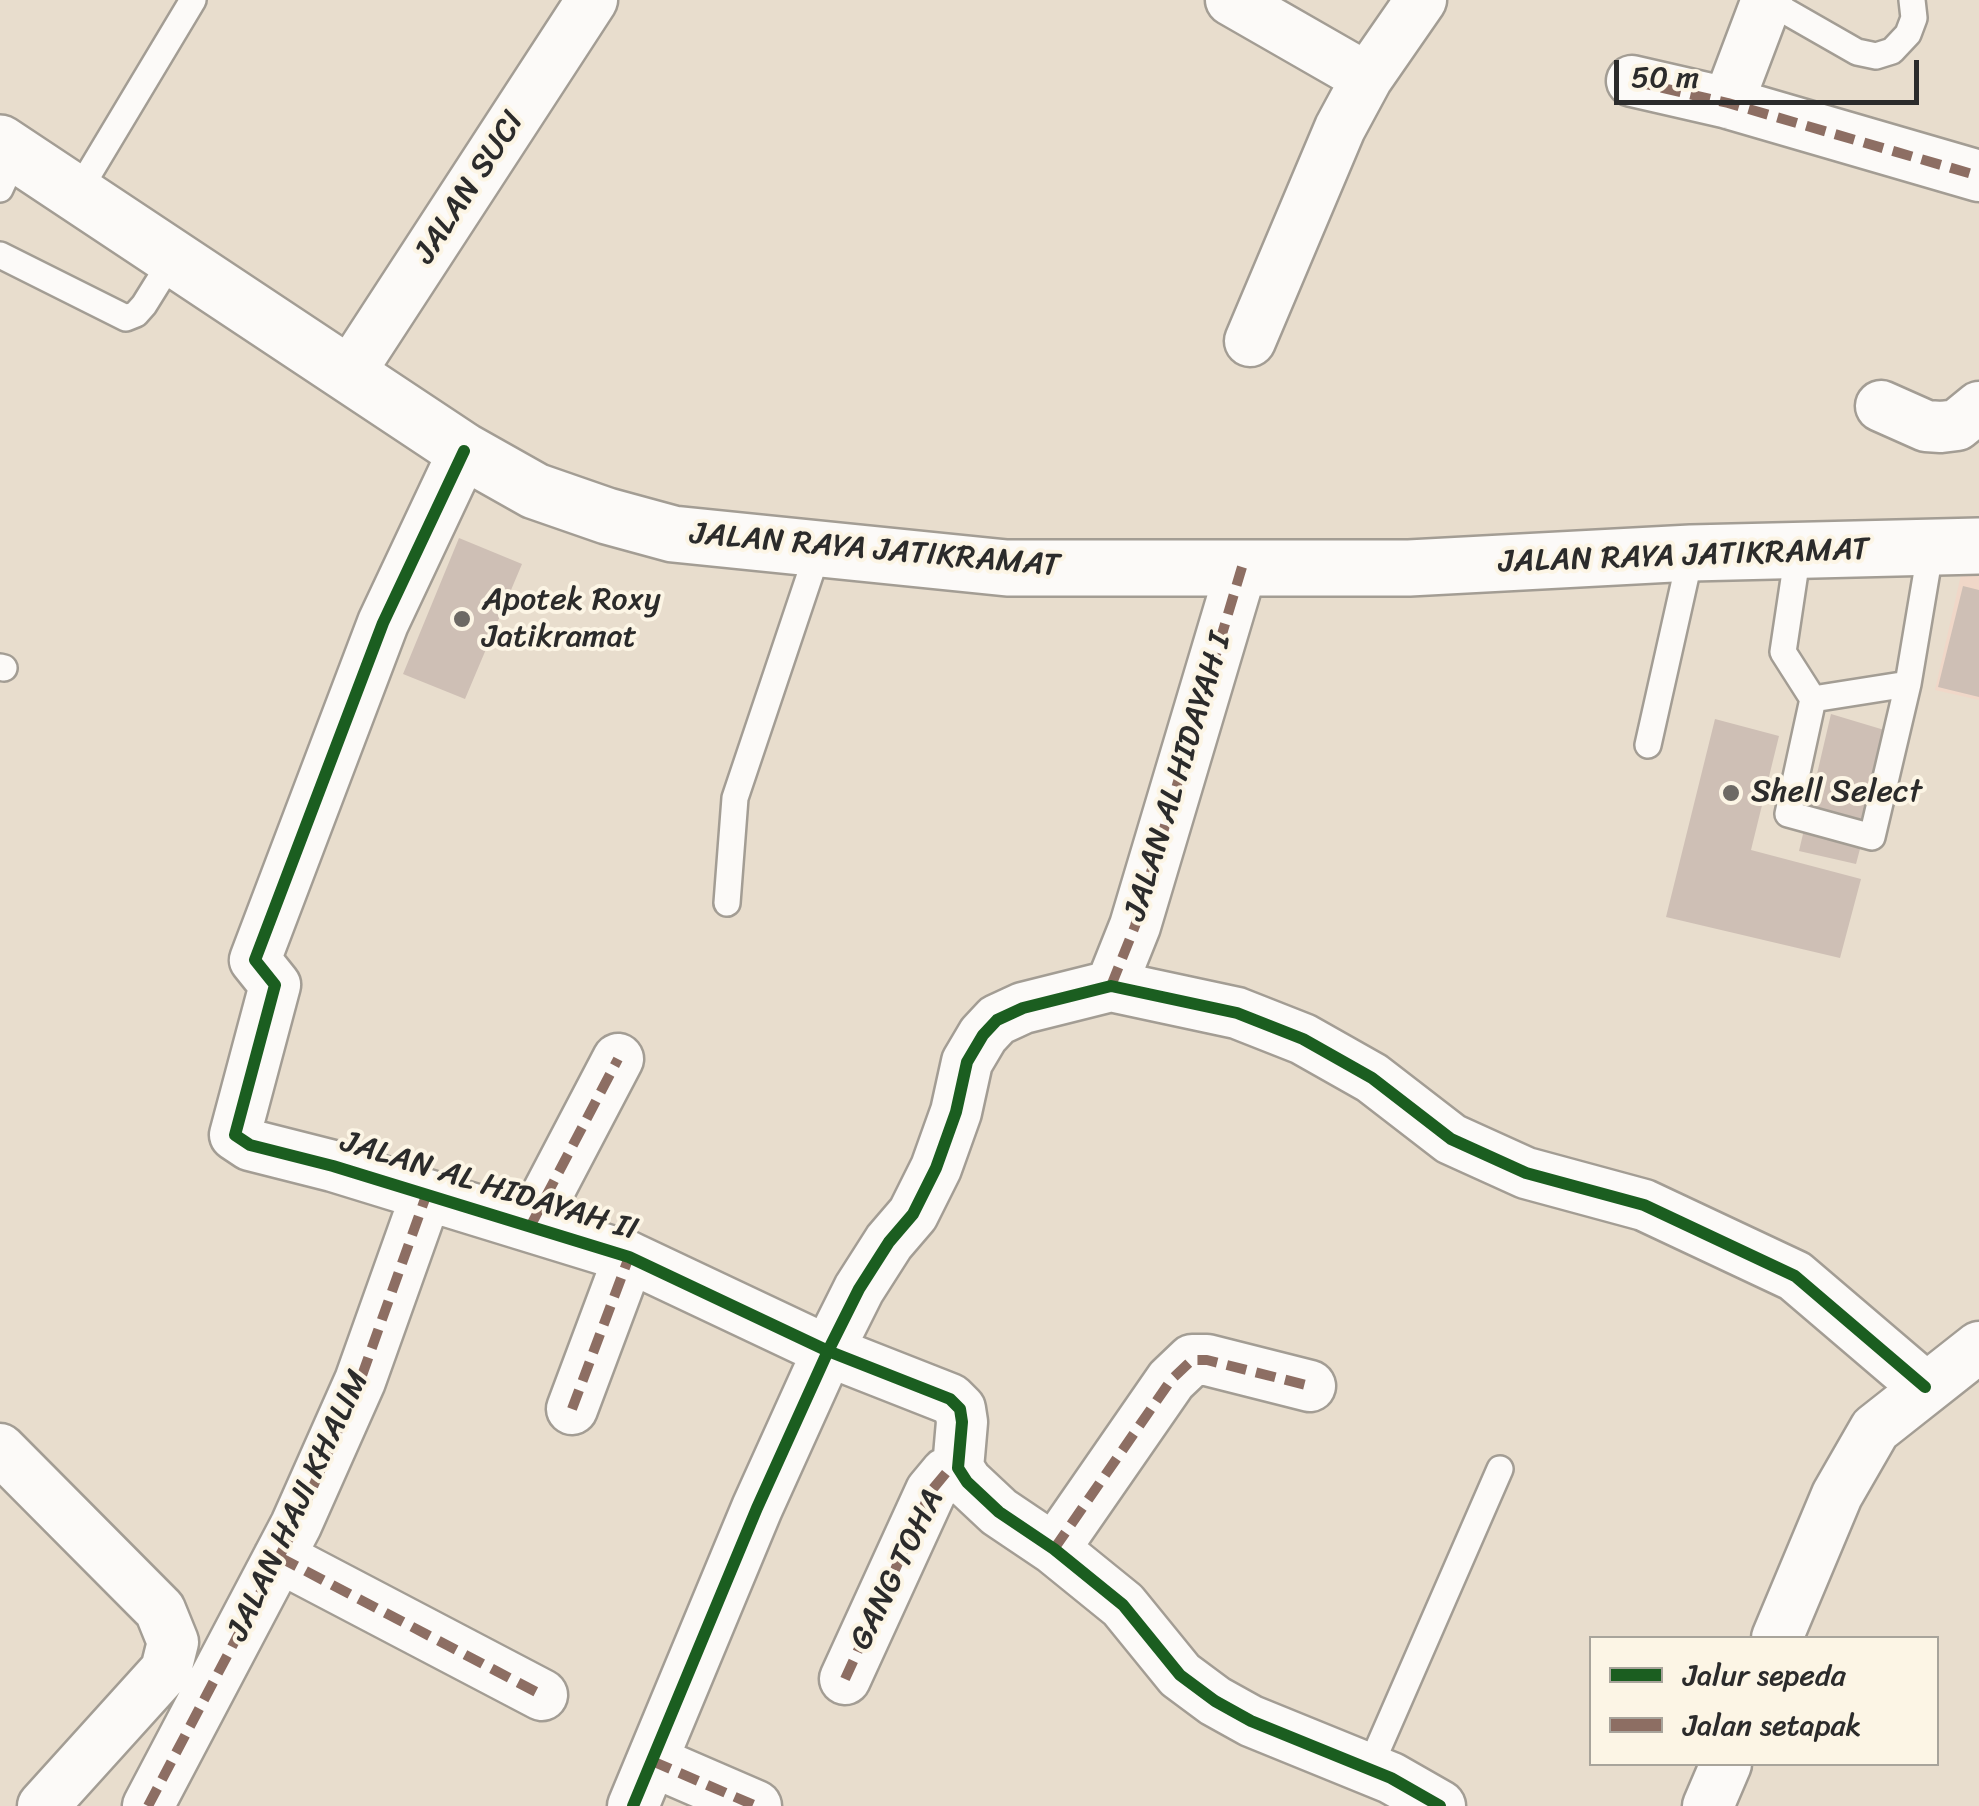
<!DOCTYPE html>
<style>
body{margin:0}
#map{position:relative;width:1979px;height:1806px;overflow:hidden;background:#e8ddcd;font-family:Sriracha,sans-serif}
canvas{display:block}
.legend{position:absolute;left:1589px;top:1636px;width:350px;height:130px;box-sizing:border-box;background:#fcf5e5;border:2px solid #a8a49b;margin:0;padding:12px 18px;list-style:none;font-size:30px;color:#2b2b2b}
.legend li{display:flex;align-items:center;gap:20px;height:50px}
.legend b{width:50px;border:2px solid #a8a49b}
.scale{position:absolute;left:1614px;top:60px;width:305px;height:45px;box-sizing:border-box;border:5px solid #2b2b2b;border-top:0;padding-left:12px;font-size:30px;line-height:35px;white-space:nowrap;color:#2b2b2b;-webkit-text-stroke:8px #fcf5e5;paint-order:stroke}
</style>
<div id="map">
<canvas width="1979" height="1806"></canvas>
<ul class="legend">
<li><b style="height:12px;background:#1b5e20"></b>Jalur sepeda</li>
<li><b style="height:12px;background:#8d6e63"></b>Jalan setapak</li>
</ul>
<div class="scale">50 m</div>
</div>
<script>
const g = document.querySelector('canvas').getContext('2d');
g.lineJoin = 'round';
function paint(path, color) {
  g.fillStyle = color;
  g.fill(path, 'evenodd');
}
function shape(rows) {
  const path = new Path2D();
  for (const r of rows) {
    path.moveTo(r[0], r[1]);
    for (let i = 2; i < r.length; i += 2) path.lineTo(r[i], r[i + 1]);
  }
  return path;
}
function strokePath(path, color, width, dash) {
  g.strokeStyle = color;
  g.lineWidth = width;
  g.lineCap = dash ? 'butt' : 'round';
  g.setLineDash(dash || []);
  g.stroke(path);
}
function write(font, color, halo, rows, align = 'center') {
  g.font = font + ' Sriracha,sans-serif';
  g.lineWidth = 8;
  g.setLineDash([]);
  g.textBaseline = 'middle';
  g.strokeStyle = halo;
  g.fillStyle = color;
  for (const [text, x, y, turn = 0] of rows) {
    g.save();
    g.translate(x, y);
    g.rotate((+turn || 0) * Math.PI / 180);
    g.textAlign = isNaN(turn) ? turn : align;
    if (halo) g.strokeText(text, 0, 0);
    g.fillText(text, 0, 0);
    g.restore();
  }
}
paint(shape([
 [1979,547,1979,700,1935,690,1967,548]
]), '#f0d7c8');
paint(shape([
 [459,538,522,564,465,699,403,674],
 [1963,586,1979,590,1979,697,1938,687],
 [1831,714,1891,732,1856,864,1799,851],
 [1715,719,1779,736,1751,850,1861,879,1840,958,1666,917]
]), '#cebfb5');
const service = shape([
 [1766,0,1857,52,1876,56,1892,51,1908,34,1914,18,1912,0],
 [0,189,16,154],
 [76,195,193,0],
 [0,255,126,318,136,314,144,305,172,260],
 [1798,552,1783,652,1813,699,1788,814,1872,837,1908,684,1931,547],
 [0,667,4,668],
 [1813,699,1908,684],
 [1648,745,1691,553],
 [727,903,735,798,818,551],
 [1369,1769,1500,1469]
]);
const minor = shape([
 [1231,0,1367,78,1421,0],
 [1632,81,1728,103,1979,176],
 [1728,103,1767,0],
 [1250,341,1340,128,1367,78],
 [348,375,592,0],
 [1881,406,1926,426,1941,427,1957,425,1979,407],
 [464,451,383,623,255,960,275,985,235,1135,250,1145,333,1166,629,1257,828,1351,950,1399,960,1409,962,1422,958,1468,967,1482,999,1512,1054,1549,1123,1605,1180,1675,1215,1701,1251,1721,1391,1778,1440,1806],
 [1111,986,1135,926,1242,567],
 [531,1225,618,1059],
 [572,1409,629,1257],
 [0,1449,160,1610,173,1642,166,1670,43,1806],
 [1054,1549,1171,1380,1192,1360,1207,1360,1310,1386],
 [279,1557,542,1695],
 [1777,1638,1837,1495,1875,1429,1979,1347],
 [845,1679,931,1491,946,1473,958,1468],
 [652,1761,756,1806],
 [148,1806,296,1525,360,1381,426,1196],
 [633,1806,757,1508,828,1351,859,1289,889,1242,913,1214,936,1168,956,1112,967,1062,983,1035,997,1020,1023,1008,1111,986,1237,1013,1303,1039,1372,1078,1451,1139,1526,1173,1644,1205,1795,1276,1925,1387],
 [1708,1806,1726,1764]
]);
const primary = shape([
 [0,143,464,451,535,491,607,516,673,534,1007,568,1409,568,1691,553,1979,546]
]);
strokePath(service, '#a39d94', 30);
strokePath(minor, '#a39d94', 55);
strokePath(primary, '#a39d94', 60);
strokePath(service, '#fcfaf8', 25);
strokePath(minor, '#fcfaf8', 50);
strokePath(primary, '#fcfaf8', 55);
strokePath(shape([
 [1632,81,1728,103,1979,176],
 [1111,986,1135,926,1242,567],
 [531,1225,618,1059],
 [572,1409,629,1257],
 [1054,1549,1171,1380,1192,1360,1207,1360,1310,1386],
 [279,1557,542,1695],
 [845,1679,931,1491,946,1473,958,1468],
 [652,1761,756,1806],
 [148,1806,296,1525,360,1381,426,1196]
]), '#8d6e63', 10, [20, 10]);
strokePath(shape([
 [464,451,383,623,255,960,275,985,235,1135,250,1145,333,1166,629,1257,828,1351,950,1399,960,1409,962,1422,958,1468,967,1482,999,1512,1054,1549,1123,1605,1180,1675,1215,1701,1251,1721,1391,1778,1440,1806],
 [633,1806,757,1508,828,1351,859,1289,889,1242,913,1214,936,1168,956,1112,967,1062,983,1035,997,1020,1023,1008,1111,986,1237,1013,1303,1039,1372,1078,1451,1139,1526,1173,1644,1205,1795,1276,1925,1387]
]), '#1b5e20', 12);
for (const [x, y, r, color] of [
 [462,619,10,"#6d6964"],
 [1731,793,10,"#6d6964"]
]) {
  const dot = new Path2D();
  dot.arc(x, y, r, 0, 2 * Math.PI);
  g.fillStyle = color;
  g.fill(dot);
  strokePath(dot, '#fcf5e5', 4);
}
write('32px', '#2b2b2b', '#fcf5e5', [
 ["JALAN SUCI",470,188,-57],
 ["JALAN RAYA JATIKRAMAT",875,551,5],
 ["JALAN RAYA JATIKRAMAT",1684,557,-2],
 ["JALAN AL HIDAYAH I",1179,777,-73],
 ["JALAN AL HIDAYAH II",489,1187,17],
 ["JALAN HAJI KHALIM",299,1506,-65],
 ["GANG TOHA",898,1570,-64]
]);
write('32px', '#2b2b2b', '#fcf5e5', [
 ["Apotek Roxy",482,601],
 ["Jatikramat",482,638],
 ["Shell Select",1751,793]
], 'left');
</script>
